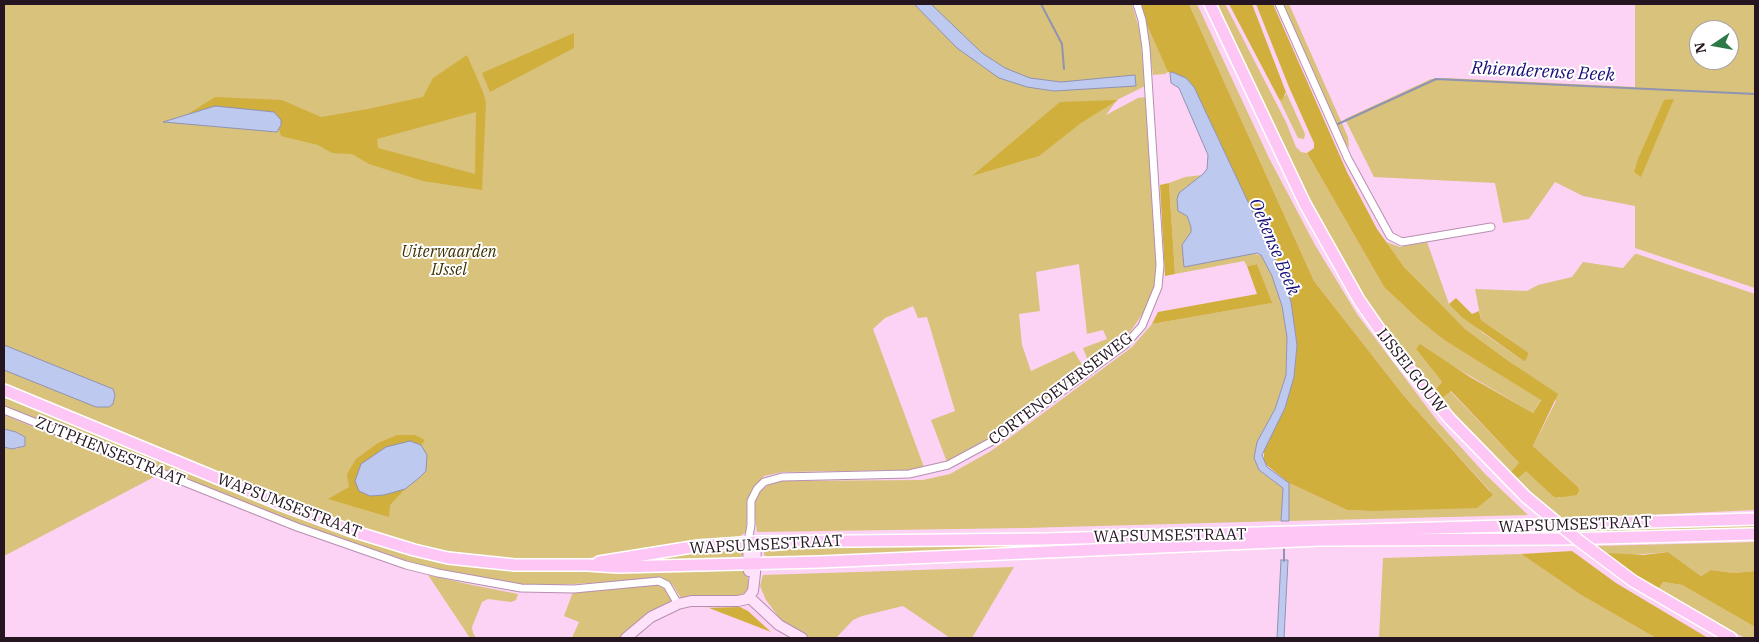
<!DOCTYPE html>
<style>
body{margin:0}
#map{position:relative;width:1759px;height:642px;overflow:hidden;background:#fcd3f5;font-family:"IBM Plex Serif",serif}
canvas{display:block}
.frame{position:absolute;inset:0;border:5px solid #241521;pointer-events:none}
.north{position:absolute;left:1689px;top:20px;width:50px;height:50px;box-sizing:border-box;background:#fff;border:1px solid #a7a1a6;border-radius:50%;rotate:258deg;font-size:14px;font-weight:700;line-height:20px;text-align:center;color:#241521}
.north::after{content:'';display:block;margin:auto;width:18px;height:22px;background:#2e7948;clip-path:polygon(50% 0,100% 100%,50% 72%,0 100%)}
</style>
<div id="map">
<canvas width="1759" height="642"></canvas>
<div class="frame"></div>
<div class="north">N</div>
</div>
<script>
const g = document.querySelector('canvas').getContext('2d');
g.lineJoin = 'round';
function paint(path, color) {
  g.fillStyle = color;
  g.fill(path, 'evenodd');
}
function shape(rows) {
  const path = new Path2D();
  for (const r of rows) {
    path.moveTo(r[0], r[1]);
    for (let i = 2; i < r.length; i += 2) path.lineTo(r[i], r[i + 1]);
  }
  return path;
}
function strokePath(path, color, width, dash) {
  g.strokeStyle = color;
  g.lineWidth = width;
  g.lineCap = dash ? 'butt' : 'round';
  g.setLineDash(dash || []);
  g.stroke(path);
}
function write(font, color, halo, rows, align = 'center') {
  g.font = font + ' "IBM Plex Serif",serif';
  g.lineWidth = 4;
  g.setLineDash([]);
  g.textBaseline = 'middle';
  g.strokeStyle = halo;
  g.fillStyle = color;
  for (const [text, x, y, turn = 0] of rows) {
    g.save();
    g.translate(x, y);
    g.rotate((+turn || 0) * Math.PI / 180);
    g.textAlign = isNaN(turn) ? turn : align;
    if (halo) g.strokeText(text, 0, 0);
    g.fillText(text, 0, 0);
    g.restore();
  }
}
paint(shape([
 [4,4,1132,4,1140,32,1145,86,1117,100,1106,115,1138,98,1146,97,1156,263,1154,290,1146,309,1130,332,1090,366,1083,348,1107,339,1103,330,1087,334,1079,264,1036,272,1040,311,1019,314,1022,345,1031,371,1074,351,1085,370,1001,431,966,454,947,462,931,420,955,411,927,317,918,318,913,306,885,318,873,329,924,467,911,470,783,472,764,476,753,489,748,504,746,532,739,537,566,561,534,562,444,552,351,527,4,386],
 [1189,4,1197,4,1269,158,1315,245,1357,314,1438,422,1486,475,1528,515,1289,521,1289,483,1347,510,1370,511,1490,491,1404,396,1314,281],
 [1217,4,1225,4,1286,122,1296,147,1301,152,1307,153,1384,287,1419,320,1444,340,1541,399,1533,413,1448,363,1416,349,1442,382,1434,391,1441,399,1450,391,1519,463,1555,498,1559,498,1578,487,1533,446,1556,401,1525,373,1465,329,1436,301,1404,267,1386,242,1400,247,1427,242,1449,304,1483,333,1525,362,1529,353,1481,320,1475,289,1527,291,1538,285,1572,277,1583,262,1623,268,1635,254,1637,254,1755,294,1755,510,1559,519,1520,484,1429,389,1378,320,1327,239,1236,50],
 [1280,4,1289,4,1348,137,1349,148,1339,135],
 [1635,4,1755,4,1755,288,1635,248,1635,206,1583,196,1555,182,1529,219,1503,223,1495,183,1374,177,1345,119,1431,79,1446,78,1635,87],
 [1699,30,1729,30,1729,60,1699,60],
 [1144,15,1165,61,1168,72,1165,74,1153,75],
 [1286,92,1305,134,1304,139,1298,138,1279,99,1286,95],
 [1202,175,1184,189,1187,216,1191,227,1191,232,1182,245,1261,255,1272,276,1282,306,1287,337,1286,375,1275,409,1257,442,1259,470,1283,488,1281,521,1025,528,757,532,754,509,755,499,760,491,770,484,776,481,923,480,950,474,991,451,1030,423,1132,347,1152,324,1271,303,1257,264,1247,266,1244,261,1175,274,1169,183,1185,177],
 [4,395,233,490,366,541,427,558,480,567,526,570,739,567,747,574,749,587,745,594,738,597,681,598,672,584,661,579,538,586,500,582,425,567,297,523,4,407],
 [4,415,156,476,4,556,4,447,16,449,25,446,19,433,4,429],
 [1755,523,1755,531,1415,539,1423,533],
 [1277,539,773,560,764,555,764,552,772,549],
 [1755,542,1755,571,1734,573,1711,570,1701,576,1668,552,1621,556,1606,553,1596,546],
 [741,546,744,554,739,559,617,562],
 [1521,554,1581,595,1656,638,1379,638,1383,558],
 [1014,567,972,638,950,638,903,606,862,616,853,620,836,638,810,638,781,620,766,600,760,586,763,575],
 [428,575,472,585,518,594,516,600,511,602,488,599,482,602,472,627,473,633,476,638,470,638],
 [1663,582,1682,585,1755,627,1755,638,1745,638,1657,591],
 [655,583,667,590,672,597,672,602,624,638,572,638,579,622,564,616,573,592]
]), '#d9c27c');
paint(shape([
 [1138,4,1189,4,1314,281,1404,396,1493,495,1477,508,1370,511,1347,510,1289,483,1264,463,1264,449,1285,408,1294,377,1297,345,1291,302,1281,272,1194,87,1186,78,1168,72],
 [1229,4,1252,4,1286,92,1282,100,1279,99],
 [1256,4,1273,4,1347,172,1377,229,1404,267,1465,329,1510,362,1558,394,1533,446,1578,487,1579,491,1577,495,1555,498,1526,471,1518,478,1511,472,1519,463,1451,391,1441,399,1434,391,1442,382,1416,349,1420,344,1470,377,1533,413,1541,400,1444,340,1419,320,1384,287,1307,153,1314,148,1314,143,1289,87],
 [574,33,574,48,490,92,482,73],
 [467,55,483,92,486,103,482,190,423,181,369,164,352,154,332,153,318,145,285,137,281,136,279,130,281,125,274,112,215,106,188,114,215,97,282,100,321,117,368,109,423,97,433,78],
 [476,112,475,174,378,148,377,139],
 [1674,99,1668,113,1641,177,1634,172,1638,159,1664,100],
 [1118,100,1081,123,1039,156,972,176,1060,102],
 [1169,183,1175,274,1165,276,1160,185],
 [1257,264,1272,303,1152,324,1158,312,1257,294,1247,266],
 [1456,298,1472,314,1479,311,1481,320,1529,353,1525,362,1463,318,1449,304],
 [397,435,415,435,425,440,421,445,417,443,359,491,370,496,384,495,405,489,390,505,389,517,328,499,349,487,347,474,356,459,378,443],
 [1572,551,1616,583,1708,638,1656,638,1581,595,1521,554],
 [1668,552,1701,576,1711,570,1734,573,1755,571,1755,627,1682,585,1663,582,1657,591,1606,553,1643,555],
 [740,607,748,611,771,632,709,608,701,608]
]), '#d1af3c');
const water = shape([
 [914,4,931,4,982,53,1005,68,1030,78,1061,82,1135,75,1136,86,1054,91,1027,87,999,78,957,48,914,4],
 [1172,72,1186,78,1194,87,1281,272,1291,302,1297,345,1294,377,1285,408,1262,455,1267,467,1289,483,1289,521,1281,521,1283,488,1259,470,1254,458,1257,442,1275,409,1286,375,1287,337,1282,306,1272,276,1261,255,1257,253,1184,267,1182,245,1191,232,1191,227,1187,216,1178,211,1177,199,1179,193,1203,174,1207,169,1208,155,1179,88,1171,83,1170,73,1172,72],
 [215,106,274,112,281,120,281,125,277,132,163,122,215,106],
 [4,345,113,389,115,395,113,404,109,407,96,407,4,370,4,345],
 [4,429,16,432,25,437,25,446,12,449,4,447,4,429],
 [410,441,421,445,427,455,426,471,419,478,405,489,384,495,370,496,359,491,355,481,361,464,386,447,410,441],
 [1281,560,1288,560,1284,638,1277,638,1281,560]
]);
paint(water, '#bec9ef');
strokePath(water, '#9093b1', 1);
strokePath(shape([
 [1041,4,1062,44,1064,69],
 [1338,124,1436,79,1755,94],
 [1284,561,1284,546]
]), '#9093b1', 2);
const street = shape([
 [1279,4,1348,159,1390,236,1402,242,1491,227],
 [4,410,297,527,406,565,438,573,521,588,574,589,659,581,667,585,678,604],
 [748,542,751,525,751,501,757,489,764,482,782,477,909,474,948,465,1000,437,1125,345,1142,326,1158,287,1160,265,1146,48,1142,20,1137,4]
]);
const secondary = shape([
 [748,542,749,571],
 [749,597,779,625,802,638],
 [626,638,651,617,678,604,691,601,738,601,747,599,753,591,755,573,756,542]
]);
const primary = shape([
 [1210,4,1305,204,1359,300,1398,356,1449,418,1526,497],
 [4,390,282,505,349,530,414,550,448,558,515,565,587,565,618,567,820,562,1320,540,1563,539,1755,534],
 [599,562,698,546,756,542,1044,539,1755,519],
 [1633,581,1731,638]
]);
strokePath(street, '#b68fb0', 9);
strokePath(secondary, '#b68fb0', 12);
strokePath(primary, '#fff', 14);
strokePath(street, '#fff', 7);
strokePath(secondary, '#fee2fa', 10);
strokePath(primary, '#fdc6f5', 11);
const primaryBridge = shape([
 [1526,497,1578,540,1633,581]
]);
strokePath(primaryBridge, '#fff', 14, []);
strokePath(primaryBridge, '#fdc6f5', 11);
write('italic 16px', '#3e3100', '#fff', [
 ["Uiterwaarden",449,252],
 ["IJssel",449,270]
]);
write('16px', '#241521', '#fff', [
 ["IJSSELGOUW",1411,371,52],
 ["CORTENOEVERSEWEG",1061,389,-37],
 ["ZUTPHENSESTRAAT",110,452,22],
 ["WAPSUMSESTRAAT",289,506,21],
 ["WAPSUMSESTRAAT",1575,525,-2],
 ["WAPSUMSESTRAAT",1170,536,-1],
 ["WAPSUMSESTRAAT",766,545,-3]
]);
write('italic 18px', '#170e79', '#fff', [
 ["Rhienderense Beek",1543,72,3],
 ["Oekense Beek",1274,247,67]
]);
</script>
